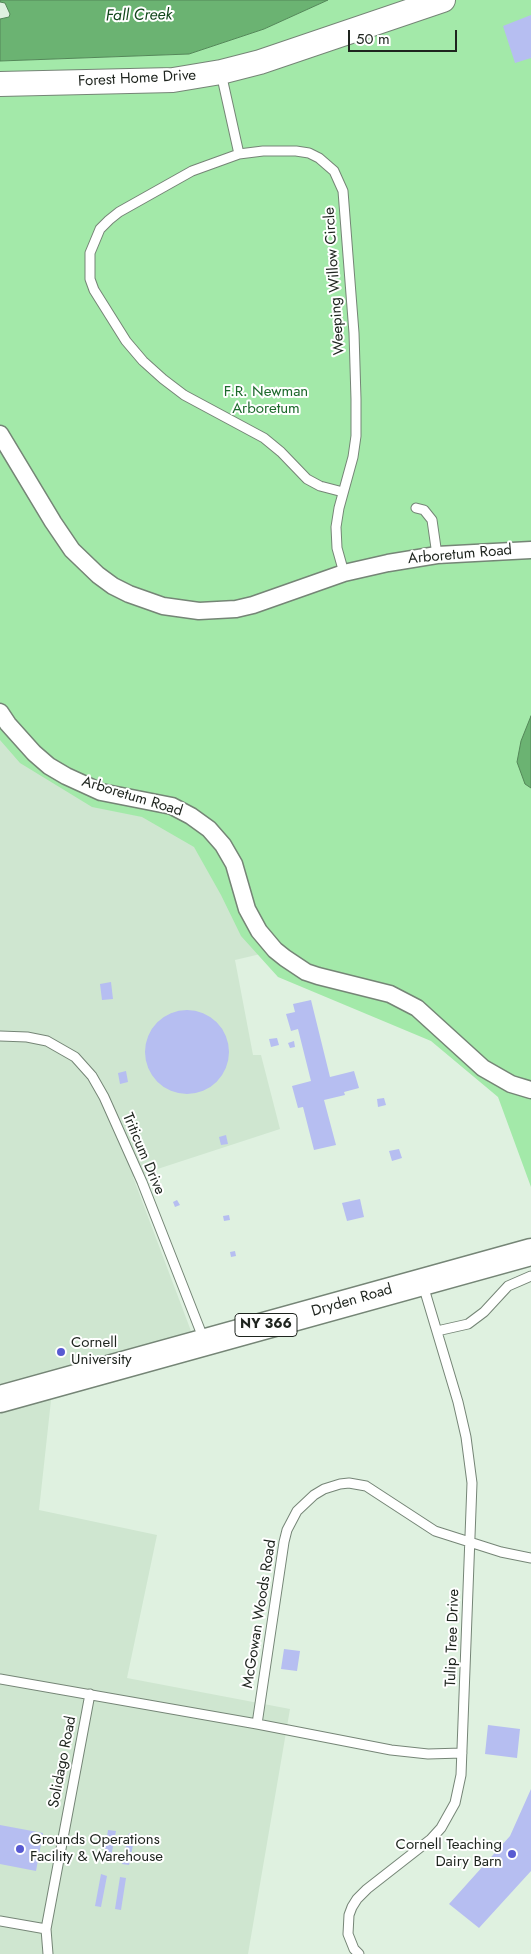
<!DOCTYPE html>
<style>
body{margin:0}
#map{position:relative;width:531px;height:1954px;overflow:hidden;background:#dff1e0;font-family:Jost,sans-serif}
canvas{display:block}
.scale{position:absolute;left:348px;top:30px;width:109px;height:22px;box-sizing:border-box;border:2px solid #1e241e;border-top:0;padding-left:6px;font-size:15px;line-height:18px;white-space:nowrap;color:#1e241e;-webkit-text-stroke:4px #fff;paint-order:stroke}
</style>
<div id="map">
<canvas width="531" height="1954"></canvas>
<div class="scale">50 m</div>
</div>
<script>
const g = document.querySelector('canvas').getContext('2d');
g.lineJoin = 'round';
function paint(path, color) {
  g.fillStyle = color;
  g.fill(path, 'evenodd');
}
function shape(rows) {
  const path = new Path2D();
  for (const r of rows) {
    if (r.length === 3) {
      path.moveTo(r[0] + r[2], r[1]);
      path.arc(r[0], r[1], r[2], 0, 2 * Math.PI);
      continue;
    }
    path.moveTo(r[0], r[1]);
    for (let i = 2; i < r.length; i += 2) path.lineTo(r[i], r[i + 1]);
  }
  return path;
}
function strokePath(path, color, width, dash) {
  g.strokeStyle = color;
  g.lineWidth = width;
  g.lineCap = dash ? 'butt' : 'round';
  g.setLineDash(dash || []);
  g.stroke(path);
}
function write(font, color, halo, rows, align = 'center') {
  g.font = font + ' Jost,sans-serif';
  g.lineWidth = 4;
  g.setLineDash([]);
  g.textBaseline = 'middle';
  g.strokeStyle = halo;
  g.fillStyle = color;
  for (const [text, x, y, turn = 0] of rows) {
    g.save();
    g.translate(x, y);
    g.rotate((+turn || 0) * Math.PI / 180);
    g.textAlign = isNaN(turn) ? turn : align;
    if (halo) g.strokeText(text, 0, 0);
    g.fillText(text, 0, 0);
    g.restore();
  }
}
paint(shape([
 [0,721,204,831,269,952,235,960,253,1055,261,1055,280,1129,133,1177,191,1331,54,1373,39,1510,157,1535,127,1678,290,1709,248,1954,0,1954]
]), '#cfe6d0');
paint(shape([
 [328,0,531,0,531,1187,498,1097,431,1041,278,977,241,936,221,895,194,847,142,817,92,807,20,763,0,740,0,61,189,54,264,29]
]), '#a3e9a9');
const water = shape([
 [0,0,328,0,264,29,189,54,0,61,0,19,9,17,10,14,5,3,0,2,0,0],
 [531,716,531,788,525,784,517,762,521,741,531,716]
]);
paint(water, '#6bb372');
strokePath(water, '#548859', 1);
paint(shape([
 [531,15,531,58,515,63,503,26],
 [111,982,113,999,102,1000,100,984],
 [311,1000,330,1077,354,1071,359,1088,344,1092,345,1095,324,1100,336,1145,314,1150,303,1107,298,1108,292,1086,311,1081,298,1029,291,1031,286,1014,295,1012,293,1004],
 [187,1052,42],
 [277,1038,279,1045,271,1047,269,1039],
 [294,1041,295,1047,290,1048,288,1043],
 [126,1071,128,1082,120,1084,118,1073],
 [384,1098,386,1105,378,1107,377,1099],
 [226,1135,228,1144,221,1145,219,1137],
 [399,1149,402,1158,392,1161,389,1151],
 [360,1199,364,1217,347,1221,342,1203],
 [177,1200,180,1205,175,1207,173,1202],
 [229,1215,230,1220,224,1221,223,1216],
 [235,1251,236,1256,231,1257,230,1252],
 [284,1649,300,1651,297,1671,281,1669],
 [488,1725,520,1729,517,1758,485,1754],
 [531,1789,531,1871,479,1928,449,1904,510,1836],
 [0,1825,43,1833,36,1871,0,1864],
 [108,1830,116,1831,110,1862,103,1861],
 [129,1833,135,1835,129,1865,122,1864],
 [101,1874,107,1876,101,1907,95,1906],
 [120,1877,126,1878,121,1910,115,1909]
]), '#b6bef1');
const lane = shape([
 [221,73,239,154],
 [343,492,320,486,307,479,281,452,264,438,184,395,163,379,143,361,126,341,94,290,90,279,90,253,100,229,109,220,119,212,192,171,239,154,263,151,296,151,309,153,319,158,334,171,343,191,354,333,356,399,356,436,353,457,339,508,336,527,337,548,344,573],
 [416,508,424,510,432,520,437,555],
 [0,1036,27,1037,47,1041,75,1057,92,1076,104,1097,142,1182,204,1340],
 [437,1331,468,1324,484,1312,508,1286,531,1276],
 [0,1679,257,1724,391,1750,428,1754,462,1753],
 [257,1724,284,1542,287,1530,297,1511,314,1495,324,1489,340,1484,349,1483,366,1486,435,1531,501,1552,531,1558],
 [0,1921,46,1929],
 [48,1954,46,1929,90,1694],
 [359,1954,354,1949,348,1934,349,1915,352,1907,357,1899,367,1889,431,1839,441,1828,455,1803,461,1775,472,1483,466,1437,458,1402,423,1285]
]);
const street = shape([
 [0,434,53,522,72,550,98,575,113,586,129,594,163,606,199,611,236,609,253,605,344,573,388,563,437,555,531,550],
 [0,712,8,724,34,753,49,766,66,776,101,792,172,806,191,816,209,829,223,845,234,864,247,909,259,931,275,950,285,958,306,972,318,976,390,994,417,1008,483,1068,511,1084,531,1090]
]);
const secondary = shape([
 [0,84,173,80,221,72,260,62,443,0]
]);
const primary = shape([
 [0,1399,531,1252]
]);
strokePath(lane, '#758576', 11);
strokePath(street, '#758576', 19);
strokePath(secondary, '#758576', 26);
strokePath(primary, '#758576', 29);
strokePath(lane, '#fff', 9);
strokePath(street, '#fff', 16);
strokePath(secondary, '#fff', 24);
strokePath(primary, '#fff', 26);
for (const [x, y, r, color] of [
 [61,1352,5,"#585ad2"],
 [20,1849,5,"#585ad2"],
 [512,1854,5,"#585ad2"]
]) {
  const dot = new Path2D();
  dot.arc(x, y, r, 0, 2 * Math.PI);
  g.fillStyle = color;
  g.fill(dot);
  strokePath(dot, '#fff', 2);
}
for (const [x, y, w] of [
 [266,1325,62]
]) {
  const box = new Path2D();
  box.roundRect(x - w / 2, y - 11.5, w, 23, 4);
  g.fillStyle = '#fff';
  g.fill(box);
  strokePath(box, '#1e241e', 1);
}
write('bold 14px', '#1e241e', null, [
 ["NY 366",266,1325]
]);
write('15px', '#1e241e', '#fff', [
 ["Forest Home Drive",137,79,-3],
 ["Weeping Willow Circle",335,281,-94],
 ["Arboretum Road",460,555,-5],
 ["Arboretum Road",132,797,17],
 ["Triticum Drive",143,1154,67],
 ["Dryden Road",352,1301,-16],
 ["McGowan Woods Road",260,1614,-81],
 ["Tulip Tree Drive",453,1638,-88],
 ["Solidago Road",63,1762,-79]
]);
write('15px', '#1d692c', '#fff', [
 ["F.R. Newman",266,392],
 ["Arboretum",266,409]
]);
write('15px', '#1e241e', '#fff', [
 ["Cornell",71,1343],
 ["University",71,1360],
 ["Grounds Operations",30,1840],
 ["Facility & Warehouse",30,1857],
 ["Cornell Teaching",502,1845,"right"],
 ["Dairy Barn",502,1862,"right"]
], 'left');
write('italic 16px', '#13471c', '#fff', [
 ["Fall Creek",139,16,-1]
]);
</script>
